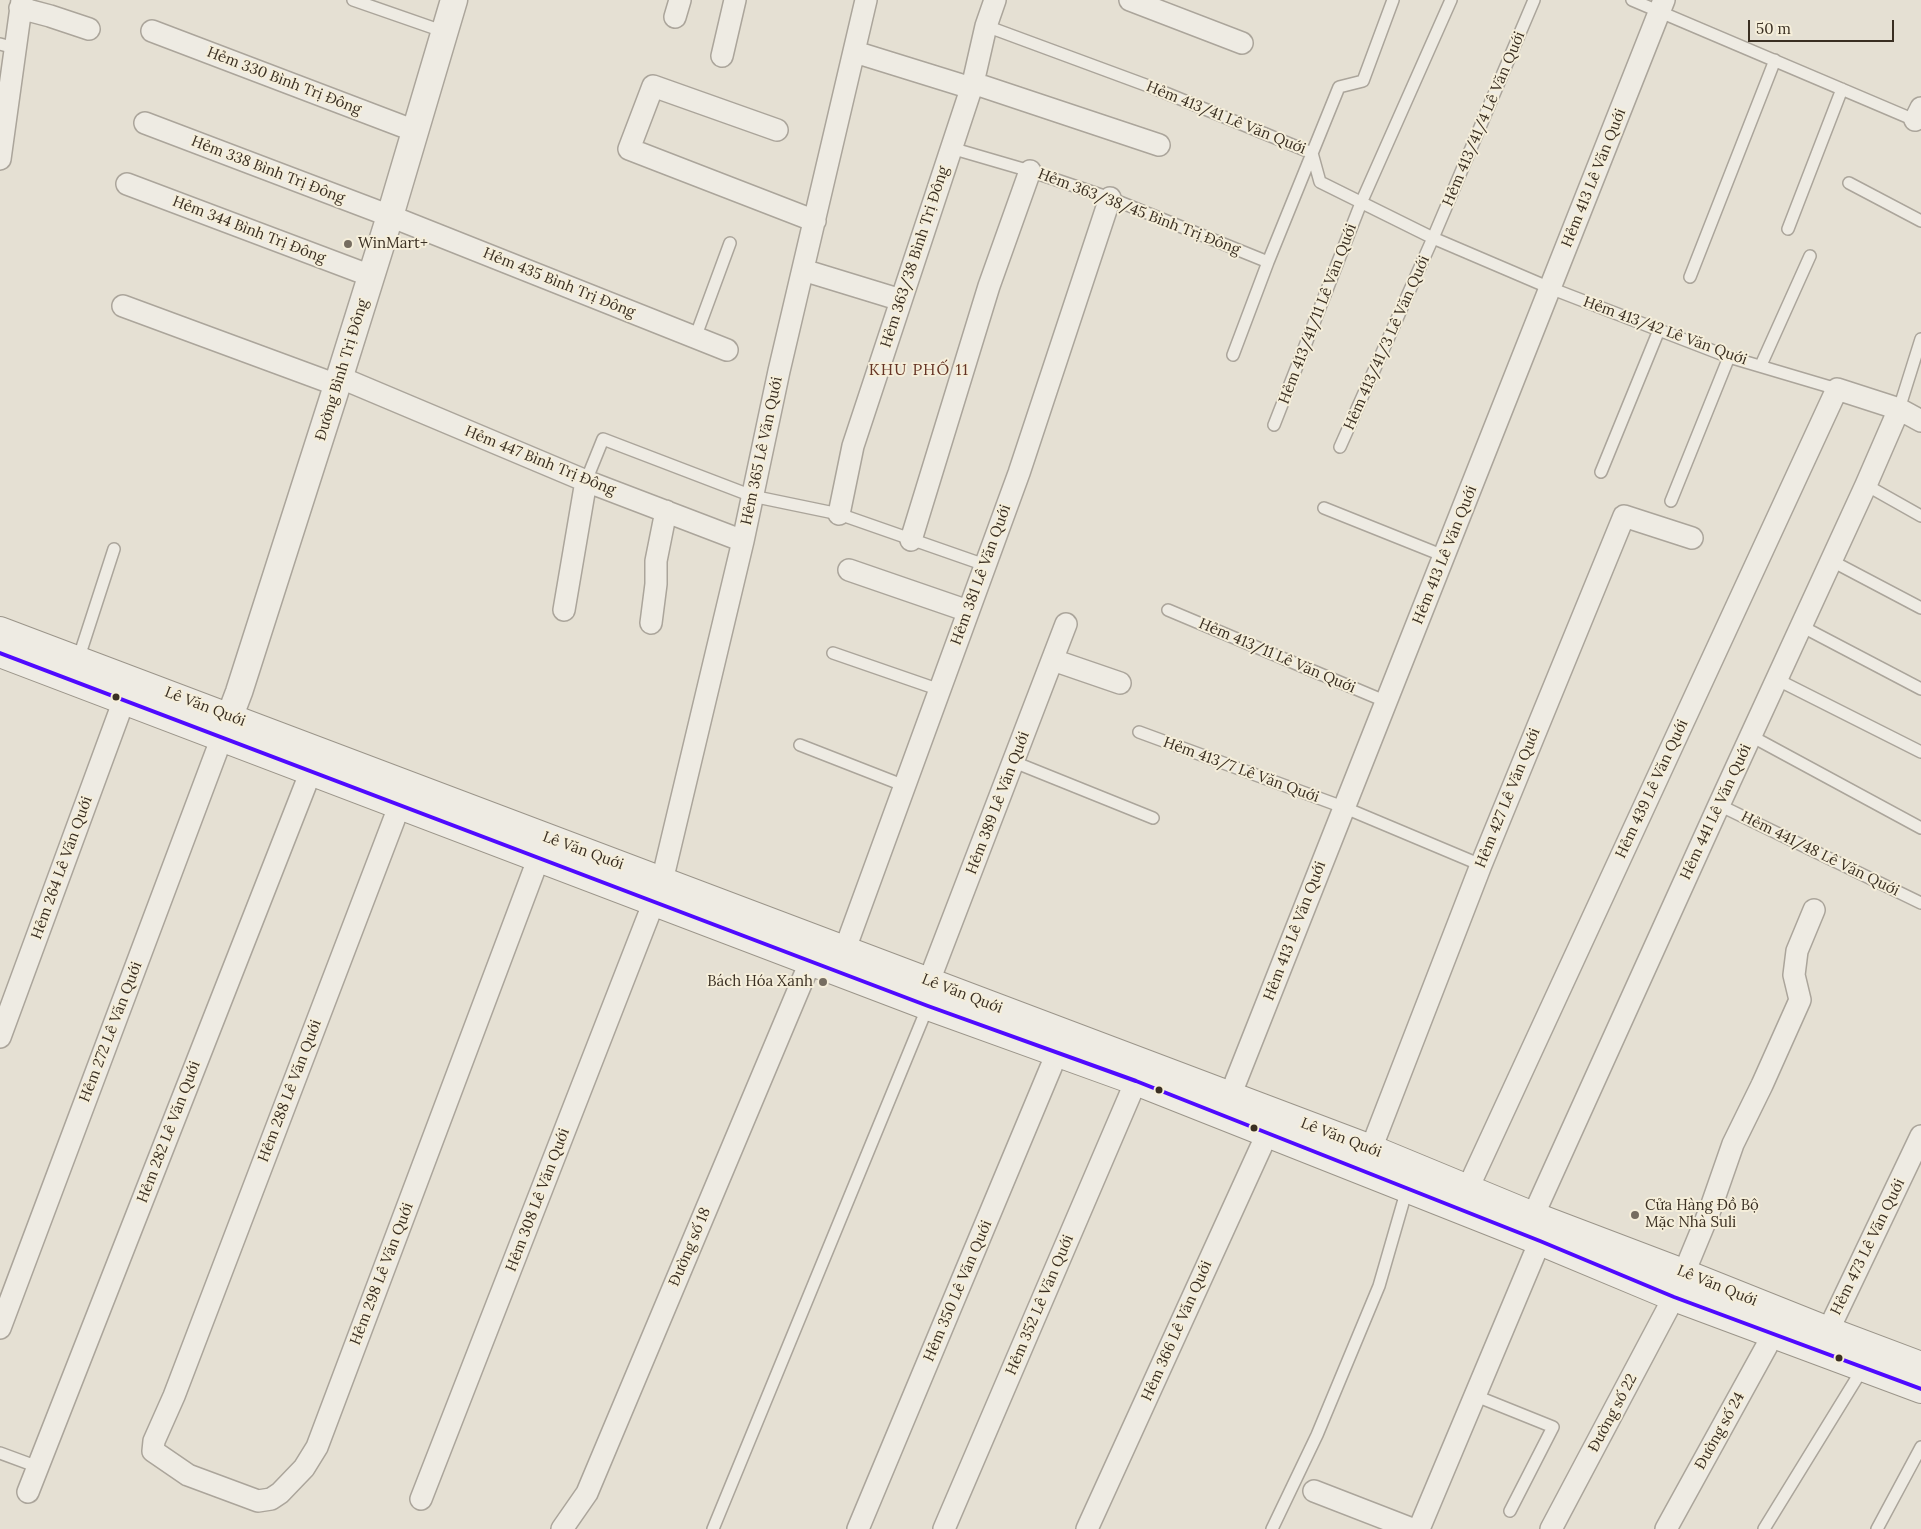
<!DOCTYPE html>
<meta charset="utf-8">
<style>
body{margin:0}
#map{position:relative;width:1921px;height:1529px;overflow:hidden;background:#e5e0d3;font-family:Lora,serif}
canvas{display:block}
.scale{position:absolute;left:1748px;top:20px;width:146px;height:22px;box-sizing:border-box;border:2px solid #3a2f22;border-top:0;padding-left:6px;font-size:15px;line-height:18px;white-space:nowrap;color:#3a2f22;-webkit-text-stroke:4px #f5eeda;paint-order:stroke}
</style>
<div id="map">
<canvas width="1921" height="1529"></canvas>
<div class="scale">50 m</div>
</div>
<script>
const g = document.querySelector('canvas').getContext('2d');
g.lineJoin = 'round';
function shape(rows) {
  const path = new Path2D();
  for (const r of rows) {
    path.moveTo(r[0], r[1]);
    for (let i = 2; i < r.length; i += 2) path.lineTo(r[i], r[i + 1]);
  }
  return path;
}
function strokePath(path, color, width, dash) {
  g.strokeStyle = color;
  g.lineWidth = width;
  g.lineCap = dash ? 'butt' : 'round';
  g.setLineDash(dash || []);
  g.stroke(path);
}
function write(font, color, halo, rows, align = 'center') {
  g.font = font + ' Lora,serif';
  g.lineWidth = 4;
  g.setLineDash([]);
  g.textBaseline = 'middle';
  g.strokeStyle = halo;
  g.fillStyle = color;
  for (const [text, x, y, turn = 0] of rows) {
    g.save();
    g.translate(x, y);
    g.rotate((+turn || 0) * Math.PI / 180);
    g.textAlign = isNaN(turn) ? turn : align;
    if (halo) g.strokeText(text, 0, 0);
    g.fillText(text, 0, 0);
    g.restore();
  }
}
const service = shape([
 [353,0,445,32],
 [1632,0,1919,122],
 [986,26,1151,87,1312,153,1320,182,1433,238,1550,288,1729,357,1837,389],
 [0,44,15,48],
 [951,148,1030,171,1110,198,1268,262],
 [1849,183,1921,221],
 [1788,229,1842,89],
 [1690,277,1775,60],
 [695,338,730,243],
 [1233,355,1268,262,1339,87,1363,81,1393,0],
 [1761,365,1810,256],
 [1899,409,1921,339],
 [1274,425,1361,203,1451,0],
 [1340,447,1433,238,1534,0],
 [1601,472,1659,330],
 [586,481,603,439,752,496,839,514,985,565],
 [1866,485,1921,516],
 [1671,501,1729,357],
 [1324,508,1444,556],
 [1830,560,1921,608],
 [1168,610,1387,702],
 [1801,626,1921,689],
 [833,653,940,690],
 [78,660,114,549],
 [1778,680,1921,752],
 [1139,732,1343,807,1481,865],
 [1751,736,1921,828],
 [800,745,905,786],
 [1014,762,1153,818],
 [1719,805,1921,903],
 [1476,1396,1553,1427,1510,1511],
 [0,1453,38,1467],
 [713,1529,928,1006],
 [1272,1529,1317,1435,1379,1286,1407,1189],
 [1764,1529,1863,1368],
 [1877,1529,1921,1447]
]);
const minor = shape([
 [1130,0,1242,43],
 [20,8,50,16,89,29],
 [675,17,680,0],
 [152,31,415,131],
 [855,52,971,88],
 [722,56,735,0],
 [973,83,1159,145],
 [1915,120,1921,108],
 [145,123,390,216,727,350],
 [777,130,653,86,629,149,815,221],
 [0,159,22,0],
 [127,184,371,276],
 [803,270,901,300],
 [123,306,337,385],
 [339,377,586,481,743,541],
 [839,514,853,446,973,83,986,26,995,0],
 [911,540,989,286,1030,171],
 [849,570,968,611],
 [564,610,586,481],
 [651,623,656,584,656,561,666,511],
 [1053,660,1120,683],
 [405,791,174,1396,154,1441,153,1451,188,1475,258,1501,271,1499,280,1493,304,1468,317,1447,539,857],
 [845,949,1019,473,1110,198],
 [929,981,1066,624],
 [0,1037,124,700],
 [1230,1096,1664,0],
 [1371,1149,1481,865,1624,516,1692,538],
 [1468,1188,1837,389,1899,409,1921,421],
 [1533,1216,1719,805,1866,485,1899,409],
 [0,1328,222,737],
 [1828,1331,1921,1136],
 [1314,1491,1412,1529],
 [28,1492,311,771],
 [421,1499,662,881,743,541,779,371,866,0],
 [562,1529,587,1493,811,960],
 [858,1529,1057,1053],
 [944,1529,1136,1081],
 [1087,1529,1267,1134],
 [1419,1529,1540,1241],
 [1551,1529,1674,1297,1710,1210,1733,1144,1762,1085,1800,1000,1794,975,1797,951,1814,910],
 [1666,1529,1774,1333]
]);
const tertiary = shape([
 [222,737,239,692,334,395,390,216,454,0]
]);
const secondary = shape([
 [0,631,1371,1149,1533,1216,1683,1273,1828,1331,1921,1366],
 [0,653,928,1006,1136,1081,1540,1241,1674,1297,1921,1389]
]);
strokePath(service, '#aba59b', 14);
strokePath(minor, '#aba59b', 24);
strokePath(tertiary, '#aba59b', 29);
strokePath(secondary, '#9b958a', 30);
strokePath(service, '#eeebe3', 11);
strokePath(minor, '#eeebe3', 21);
strokePath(tertiary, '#eeebe3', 26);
strokePath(secondary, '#eeebe3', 28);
strokePath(shape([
 [0,653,928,1006,1136,1081,1540,1241,1674,1297,1921,1389]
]), '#4f0aff', 4);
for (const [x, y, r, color] of [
 [348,244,5,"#766d60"],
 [116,697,4.5,"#3a2f22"],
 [823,982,5,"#766d60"],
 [1159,1090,4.5,"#3a2f22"],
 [1254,1128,4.5,"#3a2f22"],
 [1635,1215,5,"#766d60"],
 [1839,1358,4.5,"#3a2f22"]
]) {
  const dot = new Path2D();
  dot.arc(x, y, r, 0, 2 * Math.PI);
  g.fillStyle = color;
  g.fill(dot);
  strokePath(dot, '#f5eeda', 2);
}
write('15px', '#3a2f22', '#f5eeda', [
 ["Hẻm 330 Bình Trị Đông",284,81,21],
 ["Hẻm 413/41 Lê Văn Quới",1226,118,22],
 ["Hẻm 413/41/4 Lê Văn Quới",1484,119,-67],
 ["Hẻm 338 Bình Trị Đông",268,170,21],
 ["Hẻm 413 Lê Văn Quới",1594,178,-68],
 ["Hẻm 363/38/45 Bình Trị Đông",1139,212,21],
 ["Hẻm 344 Bình Trị Đông",249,230,21],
 ["Hẻm 363/38 Bình Trị Đông",915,257,-72],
 ["Hẻm 435 Bình Trị Đông",559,283,22],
 ["Hẻm 413/41/11 Lê Văn Quới",1318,314,-69],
 ["Hẻm 413/42 Lê Văn Quới",1665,331,20],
 ["Hẻm 413/41/3 Lê Văn Quới",1387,343,-66],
 ["Đường Bình Trị Đông",342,370,-73],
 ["Hẻm 365 Lê Văn Quới",762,451,-78],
 ["Hẻm 447 Bình Trị Đông",540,461,22],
 ["Hẻm 413 Lê Văn Quới",1445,555,-68],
 ["Hẻm 381 Lê Văn Quới",981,575,-70],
 ["Hẻm 413/11 Lê Văn Quới",1277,656,23],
 ["Lê Văn Quới",205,707,21],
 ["Hẻm 413/7 Lê Văn Quới",1241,770,20],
 ["Hẻm 439 Lê Văn Quới",1652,789,-65],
 ["Hẻm 427 Lê Văn Quới",1508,798,-68],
 ["Hẻm 389 Lê Văn Quới",998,803,-69],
 ["Hẻm 441 Lê Văn Quới",1716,812,-65],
 ["Lê Văn Quới",583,851,20],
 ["Hẻm 441/48 Lê Văn Quới",1820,854,26],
 ["Hẻm 264 Lê Văn Quới",62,868,-70],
 ["Hẻm 413 Lê Văn Quới",1295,931,-69],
 ["Lê Văn Quới",962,994,21],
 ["Hẻm 272 Lê Văn Quới",111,1032,-69],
 ["Hẻm 288 Lê Văn Quới",290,1091,-69],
 ["Hẻm 282 Lê Văn Quới",169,1132,-69],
 ["Lê Văn Quới",1341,1138,21],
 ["Hẻm 308 Lê Văn Quới",538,1200,-69],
 ["Đường số 18",690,1247,-67],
 ["Hẻm 473 Lê Văn Quới",1868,1247,-64],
 ["Hẻm 298 Lê Văn Quới",382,1274,-69],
 ["Lê Văn Quới",1717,1286,22],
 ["Hẻm 350 Lê Văn Quới",958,1291,-67],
 ["Hẻm 352 Lê Văn Quới",1040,1305,-67],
 ["Hẻm 366 Lê Văn Quới",1177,1331,-66],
 ["Đường số 22",1613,1413,-62],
 ["Đường số 24",1720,1431,-61]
]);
write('15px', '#3a2f22', '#f5eeda', [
 ["WinMart+",358,244],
 ["Bách Hóa Xanh",813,982,"right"],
 ["Cửa Hàng Đồ Bộ",1645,1206],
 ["Mặc Nhà Suli",1645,1223]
], 'left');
g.letterSpacing = '1px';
write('16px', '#653424', '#f5eeda', [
 ["KHU PHỐ 11",919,370]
]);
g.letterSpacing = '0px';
</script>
